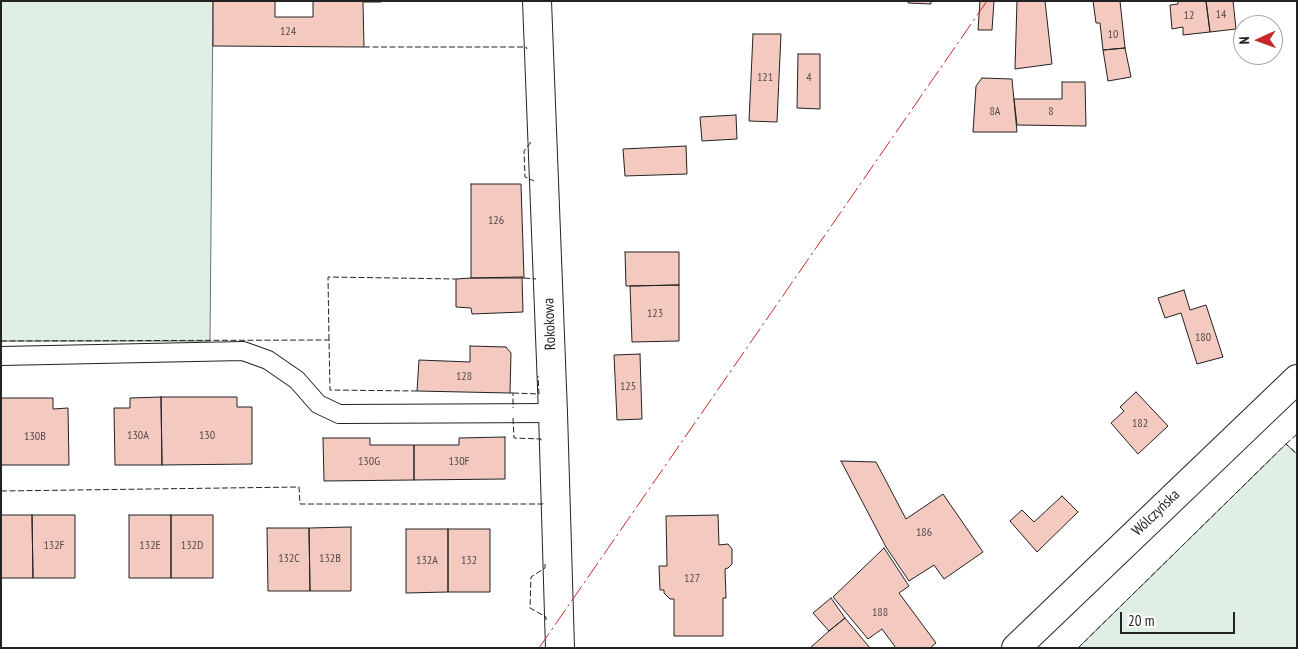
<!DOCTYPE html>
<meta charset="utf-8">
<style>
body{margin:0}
#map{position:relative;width:1298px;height:649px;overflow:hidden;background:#fff;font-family:"PT Sans Narrow",sans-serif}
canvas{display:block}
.frame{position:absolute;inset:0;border:2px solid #222;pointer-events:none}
.north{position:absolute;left:1233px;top:15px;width:50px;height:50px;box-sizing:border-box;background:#fff;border:1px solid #a7a7a7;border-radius:50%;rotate:268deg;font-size:14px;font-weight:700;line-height:20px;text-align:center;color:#222}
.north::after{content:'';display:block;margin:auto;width:18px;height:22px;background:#c62828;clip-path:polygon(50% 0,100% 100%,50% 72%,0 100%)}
.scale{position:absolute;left:1120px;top:612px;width:115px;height:22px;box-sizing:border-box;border:2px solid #222;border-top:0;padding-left:6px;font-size:15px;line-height:18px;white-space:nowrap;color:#222;-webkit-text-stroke:4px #fff;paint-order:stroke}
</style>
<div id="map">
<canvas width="1298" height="649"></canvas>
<div class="frame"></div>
<div class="north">N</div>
<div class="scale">20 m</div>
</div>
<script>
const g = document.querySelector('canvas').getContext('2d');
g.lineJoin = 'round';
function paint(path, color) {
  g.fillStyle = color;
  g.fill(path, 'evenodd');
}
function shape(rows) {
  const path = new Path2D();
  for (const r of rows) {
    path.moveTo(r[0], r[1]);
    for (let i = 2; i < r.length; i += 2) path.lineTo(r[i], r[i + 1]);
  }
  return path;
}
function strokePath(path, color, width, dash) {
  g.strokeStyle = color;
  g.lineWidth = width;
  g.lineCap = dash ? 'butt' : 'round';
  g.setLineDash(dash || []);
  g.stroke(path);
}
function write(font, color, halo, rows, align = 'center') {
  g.font = font + ' "PT Sans Narrow",sans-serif';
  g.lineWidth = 4;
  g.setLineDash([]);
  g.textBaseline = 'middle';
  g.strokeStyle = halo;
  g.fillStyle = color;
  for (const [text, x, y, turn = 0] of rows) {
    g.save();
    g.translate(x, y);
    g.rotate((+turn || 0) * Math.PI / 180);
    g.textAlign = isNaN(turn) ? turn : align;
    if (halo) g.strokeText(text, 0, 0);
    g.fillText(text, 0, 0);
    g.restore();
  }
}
const green = shape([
 [1,1,213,1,210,341,1,341,1,1],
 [1286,444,1297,454,1297,648,1078,648,1286,444]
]);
paint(green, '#e0efe3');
strokePath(green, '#6f6f6f', 1);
const building = shape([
 [213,1,275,1,275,17,313,17,313,1,381,1,381,2,363,2,364,47,213,46,213,1],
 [908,1,931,1,931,4,908,3,908,1],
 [980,1,994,1,992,30,978,30,980,1],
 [1017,1,1045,1,1052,64,1015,69,1017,1],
 [1093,1,1120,1,1125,48,1103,50,1100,23,1096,23,1093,1],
 [1178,1,1206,1,1210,32,1183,35,1183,27,1172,29,1170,5,1178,4,1178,1],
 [1206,1,1233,1,1236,29,1210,32,1206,1],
 [753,34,781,34,777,122,749,121,753,34],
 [1125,48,1131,77,1108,81,1103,50,1125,48],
 [798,54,820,54,820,109,797,108,798,54],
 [982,78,1012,79,1017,132,973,132,976,86,982,78],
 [1062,82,1085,82,1086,126,1017,125,1014,99,1062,99,1062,82],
 [736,115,737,139,702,141,700,117,736,115],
 [686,146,687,174,625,176,623,149,686,146],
 [471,184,521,184,524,278,471,278,471,184],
 [625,252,679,252,679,285,626,286,625,252],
 [522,277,523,312,472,314,471,308,456,307,456,279,471,278,522,277],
 [679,285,679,341,632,342,630,286,679,285],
 [1184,290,1190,310,1206,305,1223,357,1197,364,1181,313,1165,318,1158,298,1184,290],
 [470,346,506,347,511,353,510,393,417,391,419,360,470,362,470,346],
 [640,354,642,419,617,420,614,355,640,354],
 [1136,392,1168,426,1138,454,1111,423,1124,411,1120,407,1136,392],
 [161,397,237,397,237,407,252,407,252,464,162,465,161,397],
 [161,397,162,465,115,465,114,408,130,408,130,398,161,397],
 [1,398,53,398,53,409,68,408,69,465,1,465,1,398],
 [505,437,505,479,414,480,414,445,459,445,459,438,505,437],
 [323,438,370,438,370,445,414,445,414,480,324,481,323,438],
 [841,461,876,462,906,519,943,494,983,552,944,579,934,565,909,581,886,547,841,461],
 [1062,496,1078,512,1037,552,1010,521,1022,510,1034,522,1062,496],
 [1,515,32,515,33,578,1,578,1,515],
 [32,515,75,515,75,578,33,578,32,515],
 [129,515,171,515,171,578,129,578,129,515],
 [171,515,213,515,213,578,171,578,171,515],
 [718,515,719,545,728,544,732,549,732,564,728,568,725,569,726,598,723,598,723,636,674,636,674,599,670,599,664,593,664,590,660,590,659,566,667,566,666,516,718,515],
 [351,527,351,591,310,591,309,528,351,527],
 [267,528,309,528,310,591,268,591,267,528],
 [406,529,448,529,448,592,406,593,406,529],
 [448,529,490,529,490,592,448,592,448,529],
 [884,548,909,586,899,593,936,643,930,648,896,648,882,629,868,639,833,597,884,548],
 [831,598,845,618,829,631,813,613,831,598],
 [845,618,870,648,810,648,829,631,845,618]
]);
paint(building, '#f3c9c0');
strokePath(building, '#222', 1);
const lane = shape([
 [1,356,243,351,268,360,297,380,318,404,339,414,553,413]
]);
const street = shape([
 [537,1,553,413,560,648]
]);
const secondary = shape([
 [1016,648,1297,379]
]);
strokePath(lane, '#222', 20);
strokePath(street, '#222', 30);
strokePath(secondary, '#222', 30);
strokePath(lane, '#fff', 18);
strokePath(street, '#fff', 28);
strokePath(secondary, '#fff', 28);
strokePath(shape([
 [364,47,526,47,527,49],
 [531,142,524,151,525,177,534,181],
 [524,278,536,279],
 [329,340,328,277,456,279],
 [1,341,329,340,330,390,417,391],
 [510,393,513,393,513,408],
 [513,393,539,394,538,376],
 [513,418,514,438,541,439,541,441],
 [1286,444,1297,434],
 [1,491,299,487,300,504,543,504,543,501],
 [545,564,545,568,531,577,530,608,546,617,546,620],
 [1078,648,1286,444,1297,454]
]), '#222', 1, [6, 2.5]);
strokePath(shape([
 [539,648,987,1]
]), '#c62828', 1, [18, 4, 2.5, 4]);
write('12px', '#564c4a', null, [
 ["14",1221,15],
 ["12",1189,16],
 ["124",288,32],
 ["10",1113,35],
 ["121",765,78],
 ["4",809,78],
 ["8A",995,112],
 ["8",1051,112],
 ["126",496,221],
 ["123",655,314],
 ["180",1203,338],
 ["128",464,377],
 ["125",628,387],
 ["182",1140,424],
 ["130A",138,436],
 ["130",207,436],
 ["130B",35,437],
 ["130G",369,462],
 ["130F",459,462],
 ["186",924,533],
 ["132F",54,546],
 ["132E",150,546],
 ["132D",192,546],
 ["132C",289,559],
 ["132B",330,559],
 ["132A",427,561],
 ["132",469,561],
 ["127",692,579],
 ["188",880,613]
]);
write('15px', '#222', '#fff', [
 ["Rokokowa",550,324,-92],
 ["Wólczyńska",1156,513,-44]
]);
</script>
